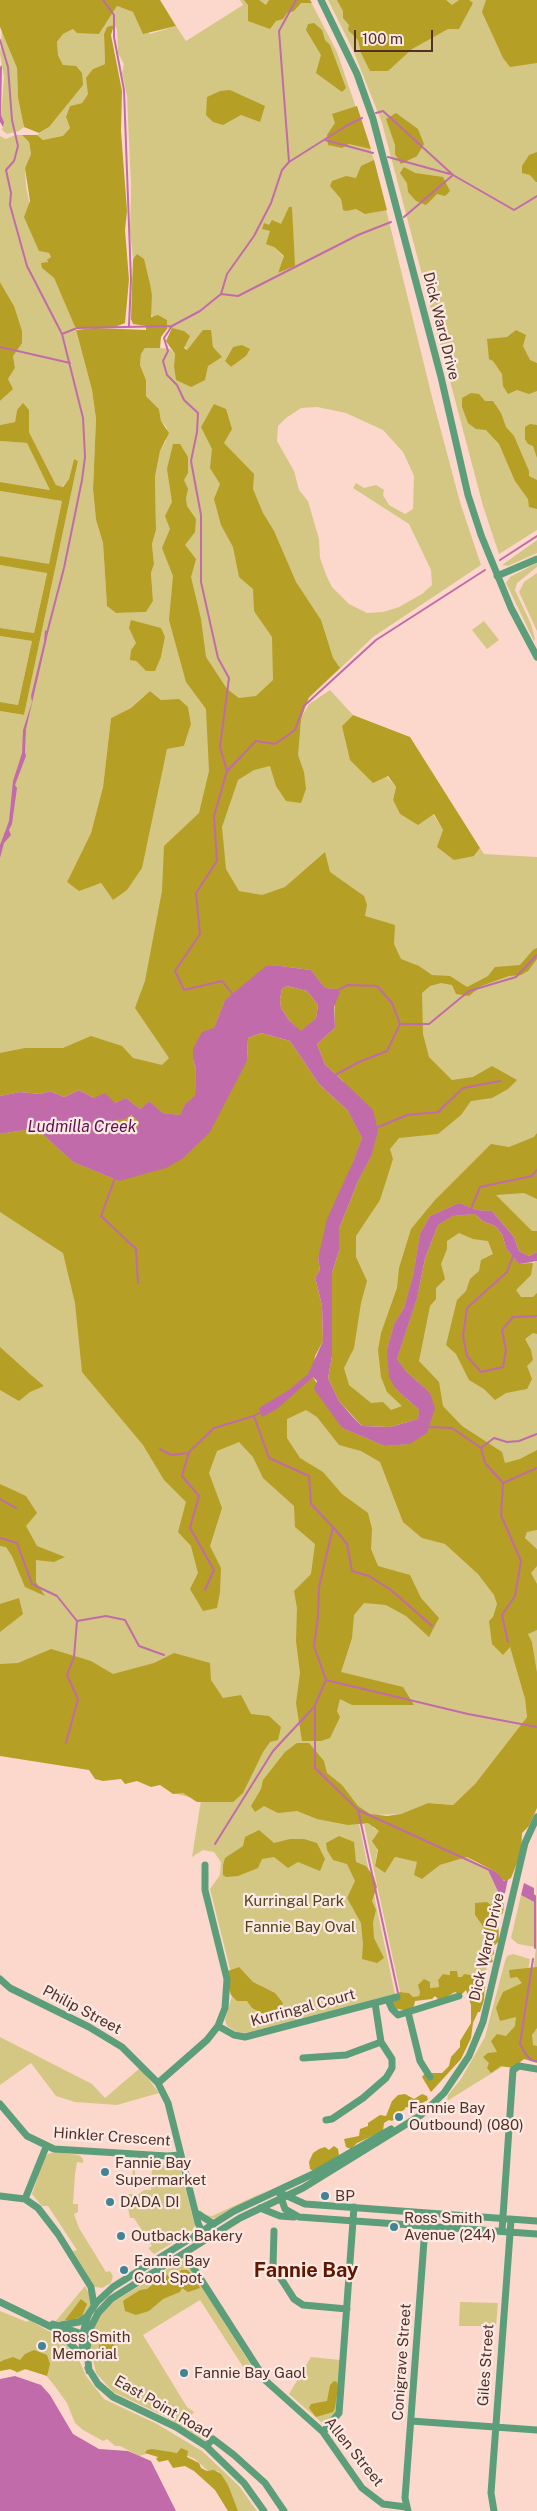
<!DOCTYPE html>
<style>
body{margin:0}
#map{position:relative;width:537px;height:2511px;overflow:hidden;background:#fcd8cc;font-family:"Public Sans",sans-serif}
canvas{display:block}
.scale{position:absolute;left:354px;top:30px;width:79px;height:22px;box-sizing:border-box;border:2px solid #523025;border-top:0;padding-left:6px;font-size:15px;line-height:18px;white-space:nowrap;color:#523025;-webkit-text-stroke:4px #fce9e4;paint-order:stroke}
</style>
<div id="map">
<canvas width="537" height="2511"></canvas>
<div class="scale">100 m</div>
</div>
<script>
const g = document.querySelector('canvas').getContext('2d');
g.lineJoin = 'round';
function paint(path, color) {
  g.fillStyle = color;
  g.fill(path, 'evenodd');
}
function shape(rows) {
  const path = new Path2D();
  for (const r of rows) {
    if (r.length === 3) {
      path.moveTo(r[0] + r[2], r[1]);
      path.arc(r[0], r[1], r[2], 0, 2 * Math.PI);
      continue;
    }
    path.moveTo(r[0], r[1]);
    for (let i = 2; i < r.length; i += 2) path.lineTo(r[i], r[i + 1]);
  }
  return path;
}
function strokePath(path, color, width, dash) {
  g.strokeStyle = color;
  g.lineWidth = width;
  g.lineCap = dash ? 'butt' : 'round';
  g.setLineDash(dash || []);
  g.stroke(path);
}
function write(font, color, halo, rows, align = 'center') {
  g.font = font + ' "Public Sans",sans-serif';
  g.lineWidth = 4.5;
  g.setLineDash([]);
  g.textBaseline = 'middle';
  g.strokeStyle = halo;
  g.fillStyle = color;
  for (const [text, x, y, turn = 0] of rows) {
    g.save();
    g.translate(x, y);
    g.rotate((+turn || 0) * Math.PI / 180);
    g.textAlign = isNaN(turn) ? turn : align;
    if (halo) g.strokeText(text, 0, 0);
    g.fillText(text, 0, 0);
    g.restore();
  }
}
paint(shape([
 [240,0,310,0,337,52,374,160,432,397,460,502,481,565,373,637,300,707,301,718,309,704,330,690,353,715,342,726,396,787,393,800,400,814,418,824,433,814,443,830,474,856,480,848,484,854,537,857,537,1252,492,1211,420,1234,418,1419,339,1401,359,1179,335,1028,311,970,281,966,193,1060,0,1096,0,711,24,715,78,461,74,459,69,479,62,487,56,485,29,432,29,410,17,410,15,422,0,425,0,401,6,396,8,379,15,368,13,356,14,306,0,282,0,136,6,139,15,135,22,135,29,142,31,154,25,168,26,186,39,251,49,253,51,257,42,268,54,278,75,327,92,390,96,419,93,489,96,520,103,543,107,605,116,613,146,612,153,601,151,573,154,564,152,544,156,530,155,477,160,451,166,441,167,428,161,421,159,409,146,396,146,380,140,365,141,354,145,348,160,348,170,349,175,354,174,366,208,366,213,347,210,330,203,331,187,350,172,328,167,329,167,320,150,315,152,295,137,254,133,259,130,231,131,186,127,96,122,73,124,64,118,53,117,29,114,25,107,27,104,34,105,64,93,69,88,94,82,103,70,106,66,117,70,128,63,137,52,140,43,140,37,135,49,127,63,65,58,55,57,42,63,34,73,29,99,34,117,6,133,12,150,34,176,26,186,41,243,5],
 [269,225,282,225,295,266,278,273,284,257,274,247,270,231,263,229],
 [233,347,246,356,231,367,225,361],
 [317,407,346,413,383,430,403,452,414,476,413,509,405,514,389,505,383,495,384,490,376,485,364,488,356,483,353,488,409,524,431,570,432,585,422,594,399,607,383,612,367,613,349,604,332,587,327,577,320,558,319,539,308,501,299,490,294,471,277,441,278,426,286,418,301,408],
 [165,637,161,657,146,671,136,661,131,650,136,643],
 [150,691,161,700,188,707,191,724,184,746,167,749,113,900,101,883,79,890,67,882,91,833,103,787,111,718,131,708],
 [328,0,537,0,537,530,499,554,483,506,382,123,353,50],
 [2,30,17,68,18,98,24,127,19,131,7,134,2,130,4,122,1,115,4,77,0,54],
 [0,441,27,443,51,490,0,482],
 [0,491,62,501,49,565,0,556],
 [537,540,537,553,508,566,502,565],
 [537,563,537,567,517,583,515,590,531,624,535,639,534,641,506,583,510,577],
 [0,565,47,572,34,633,0,628],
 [537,573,537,631,519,592,524,582],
 [484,621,499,640,487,649,472,630],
 [0,636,32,641,18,705,0,702],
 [290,1041,319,1084,292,1397,342,1428,360,1435,410,1444,405,1370,453,1216,533,1263,537,1261,537,1472,509,1495,537,1566,537,1672,532,1643,528,1634,510,1646,525,1699,527,1717,475,1784,453,1805,428,1803,401,1814,375,1815,373,1828,380,1831,375,1866,385,1873,395,1857,417,1862,422,1879,440,1865,467,1857,488,1870,500,1896,505,1893,503,1902,498,1899,492,1906,475,1903,475,1915,488,1934,481,1959,487,1965,485,1982,482,1977,458,1977,450,1972,451,1975,443,1974,438,1980,439,1987,430,1988,420,1992,419,1996,413,1997,409,1993,400,1992,364,1824,359,1824,395,1994,245,2033,237,2032,227,2026,225,2020,233,1992,233,1981,210,1889,220,1875,221,1862,214,1852,203,1850,192,1857,201,1800,173,1793,166,1781,0,1751,0,1134],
 [537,1530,537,1549,525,1538,527,1531],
 [537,1866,537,2060,525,2041,536,1948],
 [521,1895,534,1902,534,1947,518,1944,511,1938],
 [513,1954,530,1959,517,2039,510,2066,502,2067,447,2101,448,2095,461,2079,485,2037,505,1961,507,1956],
 [0,2037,92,2084,105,2098,140,2068,159,2093,117,2105,75,2102,56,2096,31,2063,0,2085],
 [56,2152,79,2155,83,2159,83,2163,77,2162,75,2174,73,2204,78,2204,78,2212,74,2214,79,2228,106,2272,110,2271,113,2276,111,2283,102,2288,95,2287,73,2251,77,2250,48,2206,42,2206,32,2194,44,2158,48,2154],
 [168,2159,175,2160,179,2164,195,2226,191,2232,154,2254,148,2248,152,2246,134,2218,130,2218,127,2202,131,2204,131,2198,128,2194,139,2194,144,2190,151,2190,152,2164,164,2165],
 [132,2160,140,2161,140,2165,135,2166,135,2185,139,2185,138,2187,128,2186,132,2184,133,2165,129,2165],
 [268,2190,216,2219,201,2214,200,2210,205,2215,212,2216],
 [182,2260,186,2262,256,2373,249,2376,200,2300,143,2335,187,2407,194,2412,189,2418,209,2435,206,2441,162,2415,113,2392,96,2373,90,2346,91,2335,99,2317,110,2304],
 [85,2286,91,2297,91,2305,83,2317,78,2320,55,2322],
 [460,2302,498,2303,496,2326,459,2326],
 [0,2311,27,2322,29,2320,52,2333,77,2355,86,2376,104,2399,157,2424,202,2451,239,2486,257,2511,238,2511,218,2471,208,2471,195,2459,181,2453,154,2452,139,2456,120,2446,115,2446,107,2439,103,2441,83,2430,75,2423,67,2403,54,2385,44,2373,34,2366,17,2373,13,2369,0,2371],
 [311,2357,340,2360,336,2411,333,2418,327,2422,321,2422,289,2394]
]), '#d4c784');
paint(shape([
 [0,0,160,0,176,26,143,34,133,12,117,6,99,34,77,33,73,29,63,34,57,42,58,55,63,65,76,66,82,73,83,85,49,127,39,133,24,127,18,98,17,68,0,27],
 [244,0,259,0,266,5,269,0,310,0,312,3,301,3,294,11,287,13,283,19,276,21,270,29,248,21,248,5],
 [337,0,446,0,452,5,459,0,469,0,473,3,459,29,448,29,412,49,388,71,370,71,361,53,358,40,348,30,349,25,343,18,343,11],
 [486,0,537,0,537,63,510,67,503,58,482,12],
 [314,23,322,30,325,40,330,45,346,88,342,92,316,73,321,55,306,30,308,24],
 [114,25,111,35,122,91,121,131,127,211,125,230,129,280,125,323,115,327,75,327,54,278,42,268,41,263,48,262,47,260,51,257,49,253,39,251,24,217,30,201,25,168,31,154,29,142,22,135,37,135,43,140,63,136,70,128,66,117,70,106,82,103,88,94,86,78,93,69,105,64,104,34,107,27],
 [230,90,265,106,260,122,241,115,223,125,213,122,206,115,207,97,220,91],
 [357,106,371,149,349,144,342,148,328,145,327,135,335,123,332,114],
 [396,113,418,129,424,144,417,156,401,164,395,154,395,145,386,119],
 [537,152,537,182,536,182,530,175,522,173,522,166,529,155],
 [374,160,387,210,365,214,356,209,346,211,343,210,341,199,330,186,332,181,346,176,356,178,361,166],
 [404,167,415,173,443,177,450,191,445,196,437,194,426,205,416,201,408,192,407,183,400,173],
 [289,207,292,207,295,266,278,273,284,256,274,247,266,244,270,231,262,229,264,223,269,225,272,220,281,224],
 [137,254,144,259,150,284,152,295,151,317,158,315,167,320,167,329,161,337,160,348,145,348,141,354,140,365,146,380,146,396,159,409,161,421,169,433,160,451,155,477,156,530,152,544,154,564,151,573,153,601,146,612,116,613,107,606,103,543,96,520,93,489,96,419,92,390,76,330,94,328,146,330,146,326,133,324,131,319,133,259],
 [0,282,14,306,22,331,22,343,13,356,15,368,8,379,13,389,0,401],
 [172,328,184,331,190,336,184,348,187,350,203,330,211,330,213,347,222,357,208,366,205,380,191,387,176,380,174,366,175,354,166,341],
 [516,330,526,335,523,346,530,360,537,363,537,391,529,394,517,390,508,394,503,386,502,374,493,361,489,359,487,339,507,337],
 [242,345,250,349,246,356,231,367,225,361,233,347],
 [471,393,479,394,485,401,493,401,501,413,506,427,514,436,529,471,529,476,537,480,537,509,529,507,528,499,515,481,499,444,486,430,476,429,468,423,462,407,462,398],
 [23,403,29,410,29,432,56,485,63,487,69,479,74,459,78,461,24,715,0,711,0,702,18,705,32,641,0,636,0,628,34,633,47,573,0,565,0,556,49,564,62,501,0,491,0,482,50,490,27,443,0,441,0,425,15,422,17,410],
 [214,404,226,409,232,429,224,443,254,474,253,489,263,513,274,531,296,582,321,620,333,658,340,668,309,697,301,719,298,755,304,772,306,789,301,803,286,801,276,786,270,766,254,770,238,780,222,827,226,869,239,891,262,895,285,887,325,852,330,872,364,896,367,905,365,916,395,925,394,944,401,959,419,966,432,975,450,976,467,987,488,976,495,967,520,965,533,950,537,948,537,959,528,971,521,975,509,976,481,986,469,996,456,994,452,985,441,983,430,986,422,993,423,1034,429,1057,452,1080,473,1077,492,1066,517,1080,508,1089,492,1098,471,1101,461,1115,438,1134,399,1138,390,1149,393,1159,380,1200,356,1236,356,1257,367,1281,361,1303,354,1348,344,1368,349,1385,371,1403,383,1402,391,1410,402,1406,387,1392,381,1377,378,1350,381,1333,397,1288,399,1268,411,1229,435,1200,491,1144,509,1147,534,1137,537,1133,537,1199,524,1193,496,1195,532,1231,537,1231,537,1252,529,1256,519,1251,514,1237,492,1211,476,1210,459,1203,430,1216,420,1234,413,1276,404,1308,394,1324,387,1350,396,1389,419,1410,418,1419,390,1427,362,1426,339,1401,328,1378,332,1356,332,1273,339,1251,339,1229,359,1179,371,1157,343,1081,325,1064,317,1044,335,1028,335,989,325,988,311,970,281,966,243,987,225,1000,214,1028,193,1060,196,1069,195,1097,185,1104,180,1115,163,1113,149,1101,140,1109,126,1098,115,1103,94,1098,79,1090,64,1097,50,1091,40,1094,20,1092,0,1096,0,1053,25,1048,63,1048,91,1036,122,1046,133,1058,162,1065,169,1058,135,1008,145,981,162,891,164,846,199,813,209,771,206,709,186,682,169,620,173,576,162,548,170,529,165,516,172,502,167,469,173,444,180,444,188,457,188,473,184,480,188,489,186,498,187,506,196,519,195,532,185,545,196,559,191,577,201,619,206,657,227,689,239,698,256,696,273,680,272,637,254,611,253,589,239,577,233,547,221,525,214,499,220,484,210,468,212,449,201,427],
 [530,424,537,425,537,458,533,446,528,444,525,439,525,427],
 [131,620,161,628,165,637,161,657,155,671,146,671,136,661,130,660,131,650,136,643,129,628],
 [150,691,161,700,179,699,188,707,191,724,184,746,167,749,142,868,127,890,113,900,101,883,79,891,67,882,91,833,103,787,111,718,131,708],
 [353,715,410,737,480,848,474,856,454,860,437,847,443,830,434,814,418,825,400,814,393,800,396,787,388,776,373,783,350,760,342,726],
 [287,986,307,991,318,1005,316,1018,301,1032,290,1021,281,1008,280,999,282,989],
 [261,1033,290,1041,319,1084,348,1111,362,1138,318,1259,320,1270,315,1277,322,1306,323,1341,315,1356,313,1377,342,1428,385,1446,410,1444,430,1393,405,1370,397,1359,417,1298,425,1259,438,1225,453,1216,475,1214,482,1221,495,1226,502,1234,506,1248,519,1264,533,1263,531,1275,516,1290,521,1297,533,1297,537,1293,537,1334,533,1333,525,1339,531,1350,533,1360,527,1366,532,1379,527,1389,506,1393,495,1400,484,1389,469,1380,456,1354,446,1345,457,1300,466,1291,470,1279,479,1271,481,1260,493,1254,488,1241,473,1239,459,1233,447,1241,447,1249,441,1264,445,1279,436,1288,436,1299,430,1306,419,1361,439,1382,443,1406,462,1426,502,1452,505,1463,520,1459,537,1450,537,1530,527,1532,525,1538,537,1549,537,1566,531,1573,537,1584,537,1630,528,1634,532,1642,537,1672,537,1808,529,1826,522,1833,521,1853,511,1878,506,1881,499,1878,496,1872,467,1857,440,1865,422,1879,414,1875,417,1862,395,1857,385,1873,375,1866,378,1850,372,1841,379,1831,368,1823,348,1825,317,1819,297,1811,278,1813,264,1806,255,1812,251,1806,261,1789,263,1780,285,1752,297,1743,309,1743,324,1761,327,1773,342,1785,358,1806,370,1814,387,1816,401,1814,428,1803,453,1805,475,1784,527,1717,525,1699,510,1647,503,1655,492,1644,489,1621,493,1617,497,1604,494,1595,478,1574,445,1544,422,1538,403,1522,380,1462,361,1451,339,1445,317,1417,306,1410,287,1419,287,1438,300,1458,323,1472,342,1494,368,1513,372,1529,371,1549,378,1566,410,1575,421,1598,439,1618,429,1637,406,1616,386,1605,364,1603,354,1615,352,1638,341,1672,403,1687,414,1705,352,1705,340,1699,337,1711,340,1717,330,1738,321,1741,302,1741,296,1703,300,1673,296,1641,297,1608,294,1591,311,1574,315,1544,295,1527,294,1506,263,1478,253,1457,239,1442,217,1451,209,1473,222,1508,210,1546,221,1568,220,1592,217,1608,203,1611,190,1589,198,1573,191,1546,178,1532,186,1502,164,1480,143,1445,82,1372,75,1303,63,1253,0,1212,0,1134,36,1128,73,1162,119,1181,247,1061,248,1038],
 [130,1115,139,1122,138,1127,134,1131,124,1130,114,1125,116,1120],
 [0,1347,31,1375,44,1386,30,1392,19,1401,0,1390],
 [0,1484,26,1496,37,1513,26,1526,37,1546,65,1557,54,1562,36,1560,36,1582,45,1596,25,1587,12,1556,6,1547,0,1546],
 [19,1598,23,1614,0,1632,0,1604],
 [51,1649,91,1661,113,1674,154,1663,174,1653,210,1663,211,1680,223,1698,241,1695,251,1714,269,1716,281,1727,278,1740,270,1742,263,1752,243,1793,233,1802,197,1802,183,1793,173,1794,160,1785,151,1787,137,1781,125,1784,121,1779,103,1781,95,1779,89,1770,0,1756,0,1664,18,1663],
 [259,1830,274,1843,290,1839,304,1839,317,1843,325,1859,320,1871,298,1862,288,1868,274,1857,262,1859,258,1868,238,1876,226,1877,223,1875,223,1865,225,1858,243,1846,245,1837],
 [339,1836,354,1842,356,1862,366,1866,374,1877,377,1887,372,1901,376,1910,373,1922,374,1938,384,1958,377,1963,362,1959,363,1944,361,1923,347,1898,355,1881,347,1864,333,1860,327,1850,326,1843],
 [498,1899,504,1904,503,1913,498,1916,499,1941,493,1947,494,1954,491,1956,493,1962,482,1964,481,1959,488,1934,475,1915,475,1903,487,1902,491,1905,494,1900],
 [239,1967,253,1982,275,1993,283,2003,279,2013,263,2014,252,2008,247,2001,237,2001,231,1995,228,1985,228,1971],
 [537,1967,537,2028,532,2035,533,2045,537,2046,537,2063,524,2059,513,2068,501,2066,491,2073,487,2068,489,2063,483,2057,488,2053,497,2052,491,2041,497,2034,506,2036,515,2026,516,2017,500,2021,496,2008,503,1992,522,1983,517,1977,510,1978,509,1970],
 [450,1971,457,1971,458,1977,462,1977,464,1974,482,1977,485,1982,484,2000,480,2012,478,2012,473,2023,471,2038,461,2059,431,2092,422,2077,425,2073,442,2073,449,2066,451,2057,460,2047,460,2041,471,2023,471,2005,466,1990,461,1995,455,1992,440,2001,435,1996,432,1999,415,2001,414,2006,409,2011,392,2008,390,1999,400,1992,409,1993,413,1997,419,1996,420,1992,418,1985,424,1979,430,1982,430,1988,439,1987,438,1980,443,1974,450,1975],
 [405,2094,414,2099,422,2094,427,2096,428,2100,422,2103,419,2103,415,2109,406,2107,404,2110,396,2114,396,2118,392,2121,389,2120,384,2123,383,2131,357,2143,351,2149,346,2147,344,2139,359,2136,360,2129,368,2126,368,2123,380,2115,386,2116,392,2101,398,2095],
 [334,2146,338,2149,339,2155,315,2172,310,2169,309,2162,313,2153,319,2149,325,2147,329,2150],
 [181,2270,187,2270,193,2275,200,2288,188,2292,182,2288,180,2292,163,2299,149,2311,136,2315,125,2311,123,2301,129,2297,140,2290,147,2289,157,2281,163,2282,167,2275,178,2274],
 [81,2299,87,2304,82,2316,73,2320,65,2320],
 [107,2347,8],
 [34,2350,47,2355,50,2364,47,2376,25,2369,17,2372,10,2369,0,2371,0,2362,4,2360,13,2357,20,2360,25,2354],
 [334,2381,337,2382,338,2387,335,2408,333,2412,316,2417,309,2408,311,2404,327,2401,330,2385],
 [181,2448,188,2451,187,2457,199,2463,201,2468,207,2471,214,2470,221,2474,228,2485,238,2511,228,2511,215,2490,194,2471,185,2466,173,2468,168,2460,159,2462,156,2459,158,2457,145,2453,147,2450,152,2449,177,2453]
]), '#b59f25');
paint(shape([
 [2,65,1,115,4,122,3,127,0,122,0,67],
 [45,630,48,632,47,638,26,729,25,752,26,756,15,785,17,788,12,824,9,830,11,835,4,843,0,858,0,845,9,821,13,781,22,753,23,730,32,702,31,696,44,642],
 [266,966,281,966,311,970,325,988,335,989,340,992,334,1007,335,1028,317,1044,325,1064,373,1110,378,1131,371,1157,359,1179,339,1229,339,1251,332,1273,332,1356,328,1378,339,1401,352,1416,362,1426,390,1427,418,1419,419,1410,396,1389,389,1377,387,1350,394,1324,404,1308,413,1276,420,1234,430,1216,459,1203,476,1210,492,1211,514,1237,519,1251,529,1256,537,1252,537,1261,519,1264,506,1248,502,1234,495,1226,482,1221,475,1214,453,1216,438,1225,425,1259,417,1298,397,1359,405,1370,430,1393,435,1408,427,1433,410,1444,385,1446,342,1428,314,1389,317,1381,313,1377,277,1409,262,1417,259,1408,289,1390,308,1374,323,1341,322,1306,315,1277,320,1270,318,1259,327,1219,353,1162,362,1138,348,1111,319,1084,290,1041,261,1033,248,1038,247,1061,210,1132,182,1159,166,1168,119,1181,73,1162,36,1128,0,1134,0,1096,20,1092,40,1094,50,1091,64,1097,79,1090,94,1098,105,1093,115,1103,126,1098,140,1109,149,1101,163,1113,180,1115,185,1104,195,1096,196,1069,193,1060,193,1049,202,1032,214,1028,225,1000],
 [287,986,307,991,318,1005,316,1018,301,1031,290,1021,281,1008,280,999,282,989],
 [131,1115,139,1122,138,1127,134,1130,126,1126,124,1130,114,1125,116,1120,125,1119],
 [488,1870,496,1872,504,1881,508,1879,505,1893,500,1896],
 [524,1883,534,1888,534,1902,521,1895],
 [15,2376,41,2385,50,2395,73,2434,99,2449,128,2451,151,2461,176,2511,0,2511,0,2379]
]), '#c26baa');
strokePath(shape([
 [103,0,114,15,114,37,124,90,131,280,129,326],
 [0,40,8,67,12,120,18,146,14,161,6,170,11,193,10,205,27,266,62,334,83,418,85,457,82,480,64,568,47,633],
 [376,113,383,111,453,175,514,210,537,196],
 [325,140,373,153],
 [388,157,450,174],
 [289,162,279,31,296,0],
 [404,217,453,175],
 [221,294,238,296,358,235,391,222],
 [172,326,164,338,168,351,163,361,167,375,177,385,184,400,198,413,197,432,191,461,201,515,201,582,218,658,229,678,220,747,227,771,214,816,217,861,196,893,200,934,175,971,184,990,222,981,234,996],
 [62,334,77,328,172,326,200,311,221,294,227,274,254,236,271,203,282,170,289,162,346,126,362,118],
 [0,347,70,363],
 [500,560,537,536],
 [227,771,256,741,275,744,295,730,304,706,376,640,485,570],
 [336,991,348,985,377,986,392,1003,400,1024,429,1024,469,991,516,977,537,955],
 [335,1075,359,1062,387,1051,400,1024],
 [376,1128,407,1115,438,1112,463,1088,500,1081],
 [115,1178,101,1216,136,1249,138,1283],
 [471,1209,480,1187,532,1176,537,1170],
 [513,1256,507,1272,467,1308,463,1336,467,1356,481,1372,503,1367,506,1350,502,1330,513,1317,537,1316],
 [261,1412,254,1416,269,1458,309,1476,311,1504,333,1527,319,1587,318,1617,314,1646,326,1680,315,1705,315,1768,358,1810,494,1872],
 [427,1427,452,1428,481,1448,485,1463,503,1483,501,1515,521,1561,515,1596,502,1615,508,1642],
 [481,1448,494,1438,507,1442,519,1441,537,1434],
 [160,1449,171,1455,188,1453],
 [503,1483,537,1468],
 [0,1499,16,1508],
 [333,1527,347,1544,352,1571,369,1576,391,1590,432,1626],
 [0,1538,17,1543,32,1584,57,1596,77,1621,74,1657,67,1675,78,1699,66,1743],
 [205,1590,214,1570,190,1528,199,1496,182,1476,189,1452,214,1428,254,1416],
 [77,1621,106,1616,125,1620,139,1646,164,1655],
 [326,1680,468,1714,537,1727],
 [358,1810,398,1993],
 [215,1844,273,1751,314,1707],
 [532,1894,535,1896,535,1948],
 [533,1959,520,2044,525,2053,531,2060,537,2061]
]), '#c26baa', 2);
strokePath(shape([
 [321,0,357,74,373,119,441,377,468,495,481,535,511,608,537,657],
 [497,576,537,559],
 [0,1979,10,1988,89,2027,122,2047,158,2083,168,2103,198,2223,203,2235],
 [388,2000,392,2009,398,2015,408,2012],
 [218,2026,234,2035,245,2037,397,1997],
 [303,2058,346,2055,381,2042],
 [430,2077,420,2061,408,2012,459,1996],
 [158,2083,207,2040,218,2026,225,2008,227,1979,205,1890,205,1865],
 [0,2104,27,2136,54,2149,167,2156,180,2155],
 [326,2120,332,2119,363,2098,386,2078,392,2068,392,2059,381,2042,375,2003],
 [46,2147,25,2199,38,2208,58,2234,91,2287,94,2305],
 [280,2195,285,2209,299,2217,537,2234],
 [285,2195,305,2204,537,2221],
 [0,2196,25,2199],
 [260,2208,280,2216,294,2217],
 [198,2214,214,2224],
 [274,2231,273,2266,294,2299,303,2305,347,2309],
 [502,2231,513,2070,519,2066,537,2069],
 [184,2253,266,2381,323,2432,362,2488,383,2504,406,2507],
 [0,2302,70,2336,87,2337],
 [53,2324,85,2335],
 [61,2325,79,2322,88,2316],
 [63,2336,81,2355],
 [82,2351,83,2333,88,2315,97,2302,113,2287,234,2211,313,2174,391,2129],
 [88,2368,98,2384,113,2397,176,2427,206,2446,244,2483,264,2511],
 [89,2371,87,2350,89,2331,98,2313,111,2299,240,2218,303,2188,384,2138,421,2115,444,2093,469,2056,483,2022,525,1843,537,1817],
 [411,2421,537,2430],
 [323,2432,339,2413,354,2207],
 [206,2446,213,2439,234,2455,265,2483,284,2511],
 [408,2511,405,2498,426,2214],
 [494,2511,491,2493,511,2220]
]), '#5d9e7a', 7);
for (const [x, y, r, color] of [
 [399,2117,5,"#428496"],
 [105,2172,5,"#428496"],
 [325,2196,5,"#428496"],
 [110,2202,5,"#428496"],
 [394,2227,5,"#428496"],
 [121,2236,5,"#428496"],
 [124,2270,5,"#428496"],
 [42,2346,5,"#428496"],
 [184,2373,5,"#428496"]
]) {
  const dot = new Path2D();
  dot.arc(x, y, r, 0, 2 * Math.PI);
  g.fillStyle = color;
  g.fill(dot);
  strokePath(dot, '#fce9e4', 2);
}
write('15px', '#523025', '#fce9e4', [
 ["Dick Ward Drive",441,326,76],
 ["Dick Ward Drive",487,1947,-77],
 ["Kurringal Court",303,2008,-15],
 ["Philip Street",82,2010,28],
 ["Hinkler Crescent",112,2137,4],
 ["Conigrave Street",402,2362,-86],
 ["Giles Street",486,2365,-86],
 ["East Point Road",163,2407,30],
 ["Allen Street",354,2452,51]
]);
write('15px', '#504719', '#fce9e4', [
 ["Kurringal Park",294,1901],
 ["Fannie Bay Oval",300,1927]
]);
write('15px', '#523025', '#fce9e4', [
 ["Fannie Bay",409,2108],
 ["Outbound) (080)",409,2125],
 ["Fannie Bay",115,2163],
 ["Supermarket",115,2180],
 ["BP",335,2196],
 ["DADA DI",120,2202],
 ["Ross Smith",404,2218],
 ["Avenue (244)",404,2235],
 ["Outback Bakery",131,2236],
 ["Fannie Bay",134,2261],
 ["Cool Spot",134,2278],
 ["Ross Smith",52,2337],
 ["Memorial",52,2354],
 ["Fannie Bay Gaol",194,2373]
], 'left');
write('italic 16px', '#5f0f4e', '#fce9e4', [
 ["Ludmilla Creek",82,1127]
]);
write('bold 20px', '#5e1700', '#fce9e4', [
 ["Fannie Bay",306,2271]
]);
</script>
